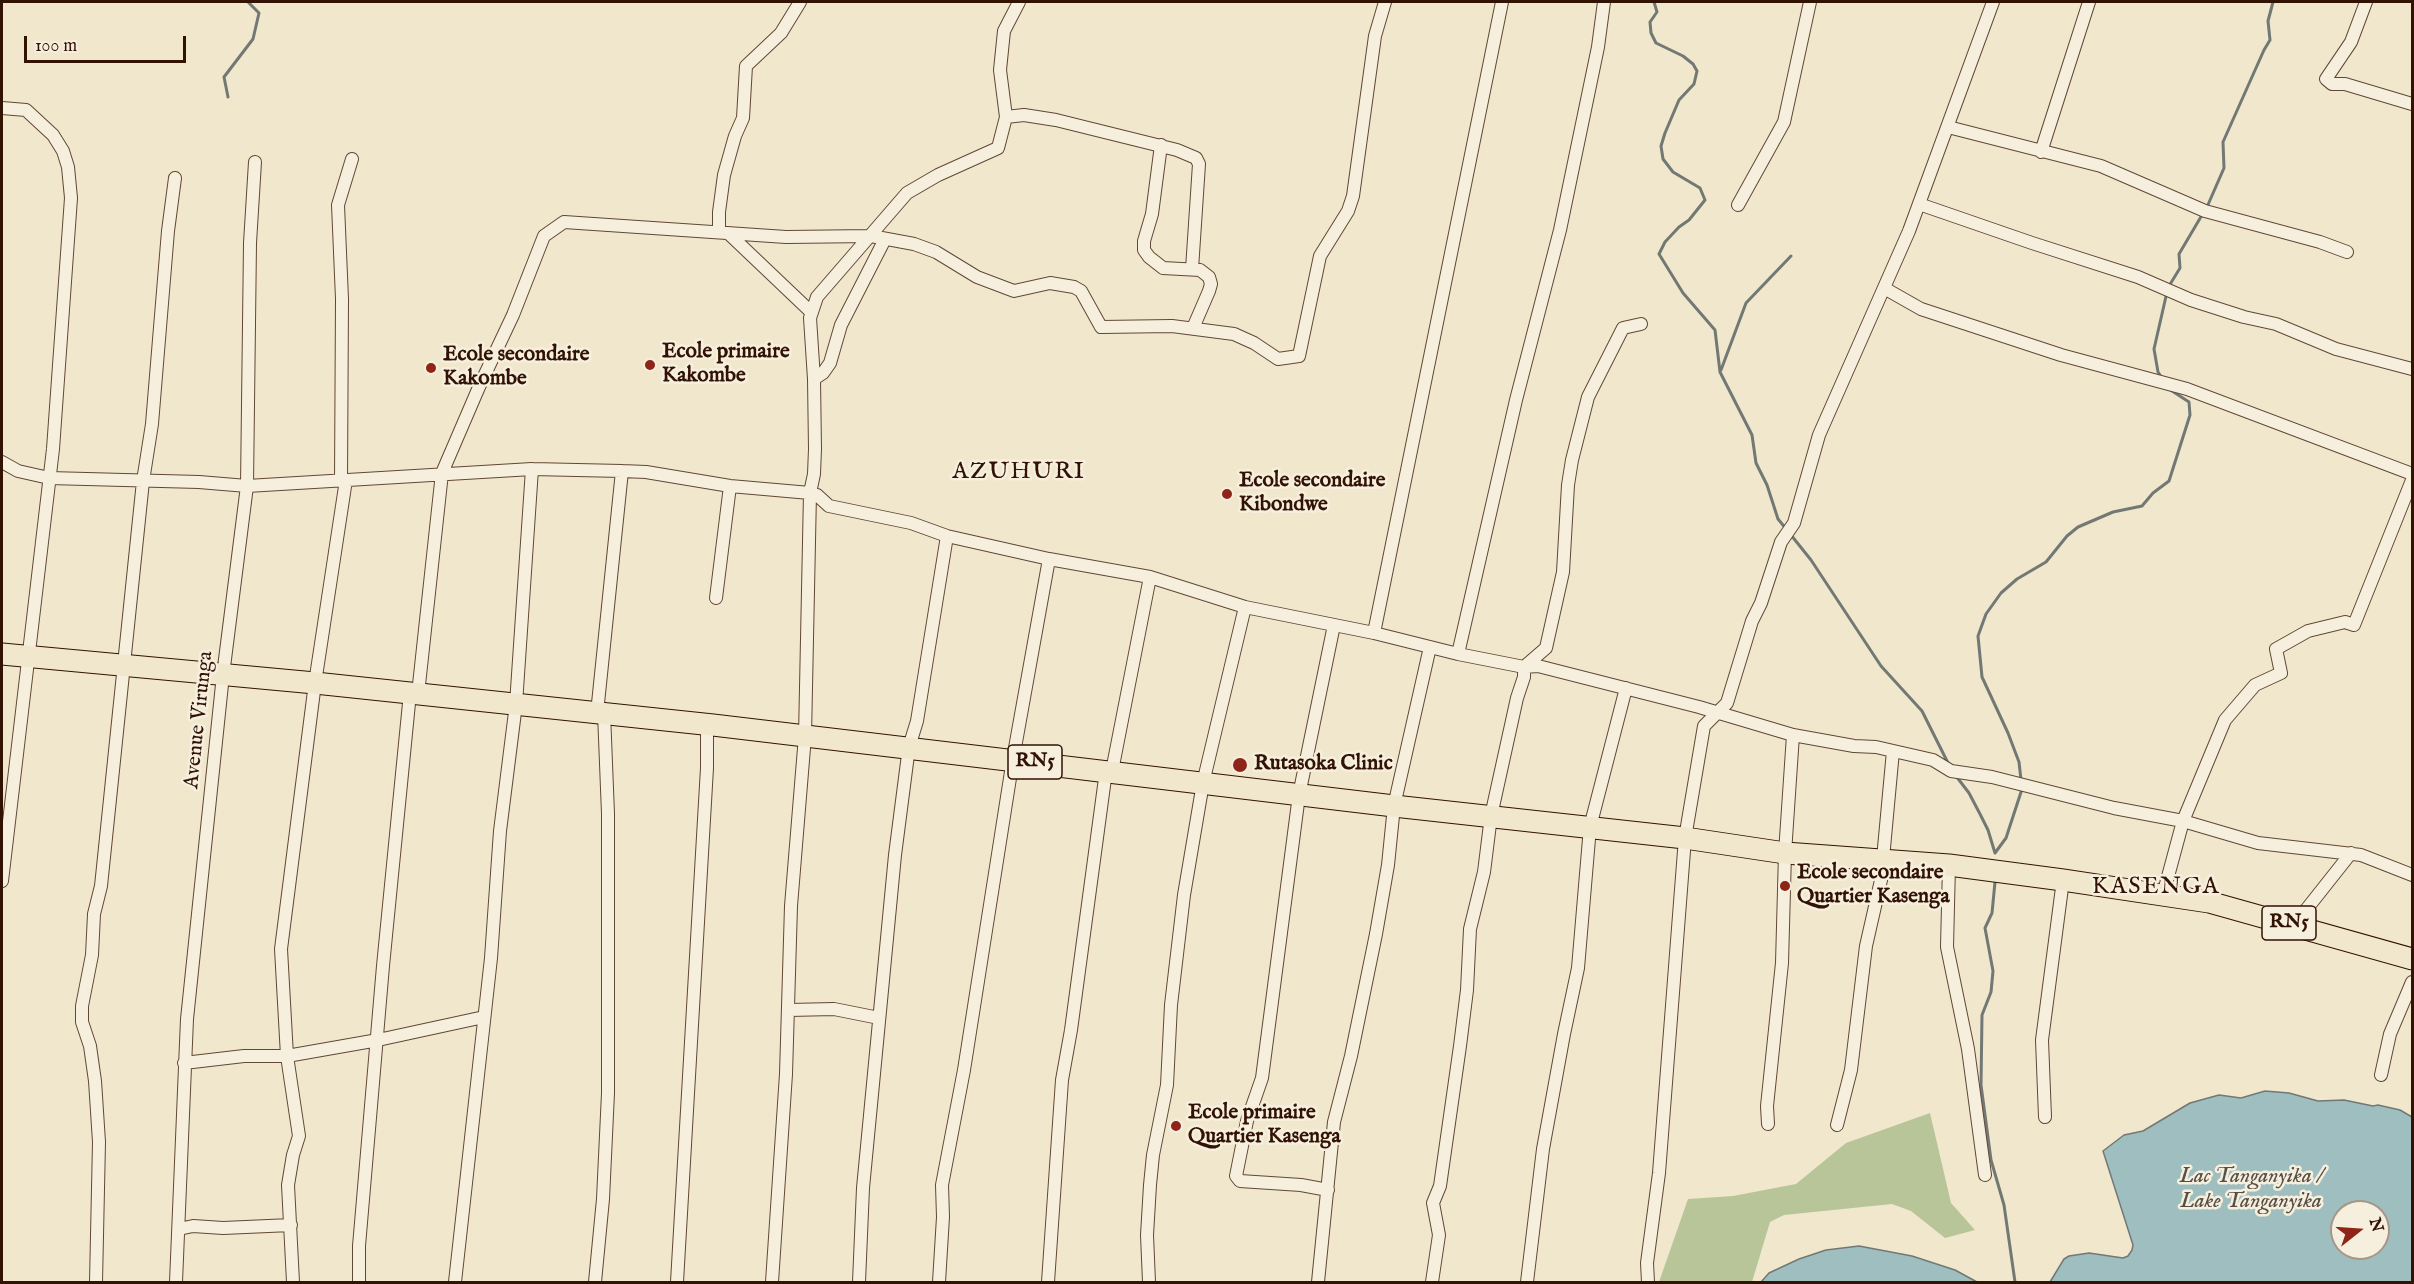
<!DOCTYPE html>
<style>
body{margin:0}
#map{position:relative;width:2414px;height:1284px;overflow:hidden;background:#f1e7cd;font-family:"IM FELL English",serif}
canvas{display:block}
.frame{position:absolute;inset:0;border:3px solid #311203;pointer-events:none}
.north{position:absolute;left:2330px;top:1200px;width:60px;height:60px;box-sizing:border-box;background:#f6efde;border:2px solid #a79786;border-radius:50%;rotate:73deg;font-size:16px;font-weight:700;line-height:24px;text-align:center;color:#311203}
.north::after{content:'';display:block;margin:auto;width:21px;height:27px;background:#8f2418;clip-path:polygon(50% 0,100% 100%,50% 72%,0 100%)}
.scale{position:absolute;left:24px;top:36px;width:162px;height:27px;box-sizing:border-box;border:3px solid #311203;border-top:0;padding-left:8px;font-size:18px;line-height:21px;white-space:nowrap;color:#311203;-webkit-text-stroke:4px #f6efde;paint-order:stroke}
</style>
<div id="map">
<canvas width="2414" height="1284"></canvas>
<div class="frame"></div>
<div class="north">N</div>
<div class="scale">100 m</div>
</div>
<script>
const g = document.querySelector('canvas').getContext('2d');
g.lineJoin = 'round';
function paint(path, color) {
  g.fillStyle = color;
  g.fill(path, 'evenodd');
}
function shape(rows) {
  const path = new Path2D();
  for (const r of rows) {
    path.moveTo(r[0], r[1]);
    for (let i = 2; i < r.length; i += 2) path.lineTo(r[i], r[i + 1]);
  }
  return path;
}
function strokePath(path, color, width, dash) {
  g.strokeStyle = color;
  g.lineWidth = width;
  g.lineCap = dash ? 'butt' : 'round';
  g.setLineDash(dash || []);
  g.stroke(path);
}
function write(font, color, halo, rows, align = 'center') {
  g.font = font + ' "IM FELL English",serif';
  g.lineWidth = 5;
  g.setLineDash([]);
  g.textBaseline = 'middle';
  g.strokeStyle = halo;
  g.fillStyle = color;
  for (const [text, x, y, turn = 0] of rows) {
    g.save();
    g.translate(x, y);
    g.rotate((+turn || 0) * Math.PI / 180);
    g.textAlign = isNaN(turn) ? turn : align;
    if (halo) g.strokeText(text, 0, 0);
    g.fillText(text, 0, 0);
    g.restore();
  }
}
paint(shape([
 [1930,1113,1951,1203,1975,1230,1945,1238,1911,1211,1892,1204,1784,1215,1770,1222,1752,1282,1659,1282,1688,1199,1733,1196,1796,1184,1846,1143]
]), '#b8c599');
const water = shape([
 [2265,1091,2289,1093,2318,1101,2344,1100,2373,1106,2378,1105,2400,1110,2412,1117,2412,1282,2050,1282,2064,1259,2069,1256,2089,1253,2123,1258,2128,1256,2132,1250,2133,1245,2103,1151,2124,1135,2143,1131,2190,1103,2219,1095,2241,1098,2265,1091],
 [2342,1212,2378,1212,2378,1248,2342,1248,2342,1212],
 [1859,1246,1912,1256,1955,1270,1977,1282,1761,1282,1769,1273,1799,1259,1826,1250,1859,1246]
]);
paint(water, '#9ebec0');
strokePath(water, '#727974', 1.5);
strokePath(shape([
 [1654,2,1657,12,1650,22,1651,33,1656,43,1683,56,1693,64,1697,71,1694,84,1679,100,1665,133,1661,146,1663,159,1673,172,1700,188,1705,200,1689,220,1679,227,1665,242,1659,254,1683,293,1715,330,1720,372,1752,435,1756,463,1767,485,1778,519,1787,530],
 [228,97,224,77,253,39,259,13,248,2],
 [2207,207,2224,168,2223,142,2264,50,2270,40,2268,21,2273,2],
 [2169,286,2180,268,2179,254,2202,215],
 [1721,370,1746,303,1791,256],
 [2162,378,2158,372,2154,349,2167,292],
 [1791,535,1811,560,1881,666,1922,711,1948,763],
 [1956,776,1969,793,1980,814,1988,830,1995,853],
 [2021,780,2019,762,2008,733,1982,677,1978,636,1986,614,2001,593,2017,579,2046,562,2067,536,2078,527,2113,512,2142,506,2153,493,2169,481,2190,415,2189,402,2169,389],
 [1995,853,2006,838,2022,789],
 [1995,882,1992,913,1985,928,1993,971,1991,992,1982,1015,1981,1085,1991,1160,2004,1205,2015,1282]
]), '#727974', 3);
const street = shape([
 [2366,2,2351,42,2326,79,2332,84,2345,84,2412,104],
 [2,108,26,110,53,135,63,151,68,167,71,198,53,449,2,881],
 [1006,117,1024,115,1056,120,1177,150,1196,158,1199,164,1192,269],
 [1948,127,2101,166,2205,211,2320,242,2347,252],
 [1161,145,1152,214,1144,241,1144,250,1149,257,1163,268,1200,270,1209,277,1211,284,1209,291,1193,328],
 [2041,152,2089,2],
 [1919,204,2032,243,2138,277,2191,300,2244,317,2276,324,2336,349,2412,369],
 [1738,205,1784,122,1810,2],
 [719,232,719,212,724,175,735,136,743,118,746,66,781,33,800,2],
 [728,233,811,312],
 [1884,288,1921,309,2061,355,2187,389,2412,474],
 [814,379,823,373,830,363,841,325,885,239],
 [2,462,18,471,49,478,199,482,247,486,532,469,622,471,646,472,730,486,810,493,817,495,829,506,911,523,947,536,1049,559,1150,577,1245,607,1374,633,1458,654,1524,667,1538,666,1699,707,1793,735,1854,746,1876,747,1933,760,1951,771,1992,777,2114,808,2183,821,2258,843,2361,855,2412,875],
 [341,481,342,299,338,205,352,159],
 [716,598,730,486],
 [1374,633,1502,2],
 [1458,654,1516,400,1560,230,1598,47,1604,2],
 [418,694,442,473,479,387,513,315,544,236,564,222,786,237,871,236,914,244,936,252,977,277,1014,291,1050,283,1074,287,1081,291,1101,327,1172,326,1234,334,1254,343,1278,359,1299,356,1320,256,1348,211,1353,196,1375,36,1385,2],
 [597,713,622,471],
 [1112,771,1150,577],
 [1949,865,1947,947,1968,1049,1985,1175],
 [2163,895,2183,821,2225,720,2255,685,2281,673,2276,649,2308,631,2345,622,2354,625,2412,480],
 [2294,925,2351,853],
 [789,1010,834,1009,879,1018],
 [184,1063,244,1056,287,1056,378,1040,484,1017],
 [2381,1075,2390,1034,2412,982],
 [2045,1117,2042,1040,2063,880],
 [1768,1124,1767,1106,1782,963,1785,853,1793,735],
 [1837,1125,1851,1070,1866,946,1881,880,1893,751],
 [1328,1190,1301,1185,1240,1181,1236,1176,1247,1121,1262,1078,1299,795,1334,625],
 [179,1229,193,1226,223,1228,291,1225],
 [96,1282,99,1142,95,1081,90,1046,82,1022,82,1006,92,955,94,914,101,886,143,481,152,424,168,231,175,178],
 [176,1282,187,1019,223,675,247,486,250,243,255,162],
 [293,1282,288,1185,293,1155,299,1136,287,1056,281,949,315,683,346,480],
 [359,1282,359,1246,383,966,410,693],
 [455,1282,491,958,500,831,516,704,532,469],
 [595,1282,603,1199,608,1093,608,814,604,713],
 [677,1282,707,768,707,724],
 [772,1282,786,1074,791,906,805,736,810,493,814,474,815,449,814,379,810,318,817,297,907,193,938,175,998,148,1006,117,1000,70,1004,31,1019,2],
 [859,1282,863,1188,895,855,909,747,917,721,947,536],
 [939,1282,943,1217,942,1185,964,1070,1013,759,1049,559],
 [1048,1282,1062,1080,1071,1030,1106,771],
 [1149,1282,1147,1235,1150,1185,1153,1155,1167,1085,1171,1005,1184,895,1203,783,1245,607],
 [1318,1282,1334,1122,1351,1056,1376,934,1388,865,1394,806,1430,647],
 [1432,1282,1439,1235,1433,1203,1440,1186,1460,1046,1467,990,1470,929,1484,872,1491,816,1517,698,1524,677,1524,667,1546,648,1563,572,1568,485,1572,460,1588,397,1623,328,1641,324],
 [1527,1282,1543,1149,1564,1034,1578,968,1590,827,1626,688],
 [1648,1282,1647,1263,1659,1173,1685,838,1704,726,1727,703,1752,621,1761,603,1781,542,1794,523,1819,435,1909,231,1993,2]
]);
const highway = shape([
 [2,654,315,683,713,725,1394,806,1685,838,1785,853,1949,865,2063,880,2209,902,2412,959]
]);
strokePath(street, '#614736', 14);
strokePath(highway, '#311203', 23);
strokePath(street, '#f6efde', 12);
strokePath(highway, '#f1e7cd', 21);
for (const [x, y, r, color] of [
 [650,365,6,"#8f2418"],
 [431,368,6,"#8f2418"],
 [1227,494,6,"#8f2418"],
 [1240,765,8,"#8f2418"],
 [1785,886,6,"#8f2418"],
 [1176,1126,6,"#8f2418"]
]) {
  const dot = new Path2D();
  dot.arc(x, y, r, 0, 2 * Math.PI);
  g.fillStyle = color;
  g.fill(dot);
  strokePath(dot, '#f6efde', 2);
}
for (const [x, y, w] of [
 [1035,762,54],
 [2289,923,54]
]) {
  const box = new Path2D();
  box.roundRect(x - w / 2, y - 17, w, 34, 4.5);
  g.fillStyle = '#f6efde';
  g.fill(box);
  strokePath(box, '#311203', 1.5);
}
write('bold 20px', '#311203', null, [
 ["RN5",1035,762],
 ["RN5",2289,923]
]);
write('bold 21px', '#311203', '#f6efde', [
 ["Ecole primaire",662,353],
 ["Kakombe",662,377],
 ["Ecole secondaire",443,356],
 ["Kakombe",443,380],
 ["Ecole secondaire",1239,482],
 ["Kibondwe",1239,506],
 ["Rutasoka Clinic",1254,765],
 ["Ecole secondaire",1797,874],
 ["Quartier Kasenga",1797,898],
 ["Ecole primaire",1188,1114],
 ["Quartier Kasenga",1188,1138]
], 'left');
write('21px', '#311203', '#f6efde', [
 ["Avenue Virunga",200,720,-84]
]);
write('italic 22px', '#574e45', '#f6efde', [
 ["Lac Tanganyika /",2251,1177],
 ["Lake Tanganyika",2251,1202]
]);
g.letterSpacing = '1.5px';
write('24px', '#311203', '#f6efde', [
 ["AZUHURI",1019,473],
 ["KASENGA",2156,888]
]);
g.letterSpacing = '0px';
</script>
